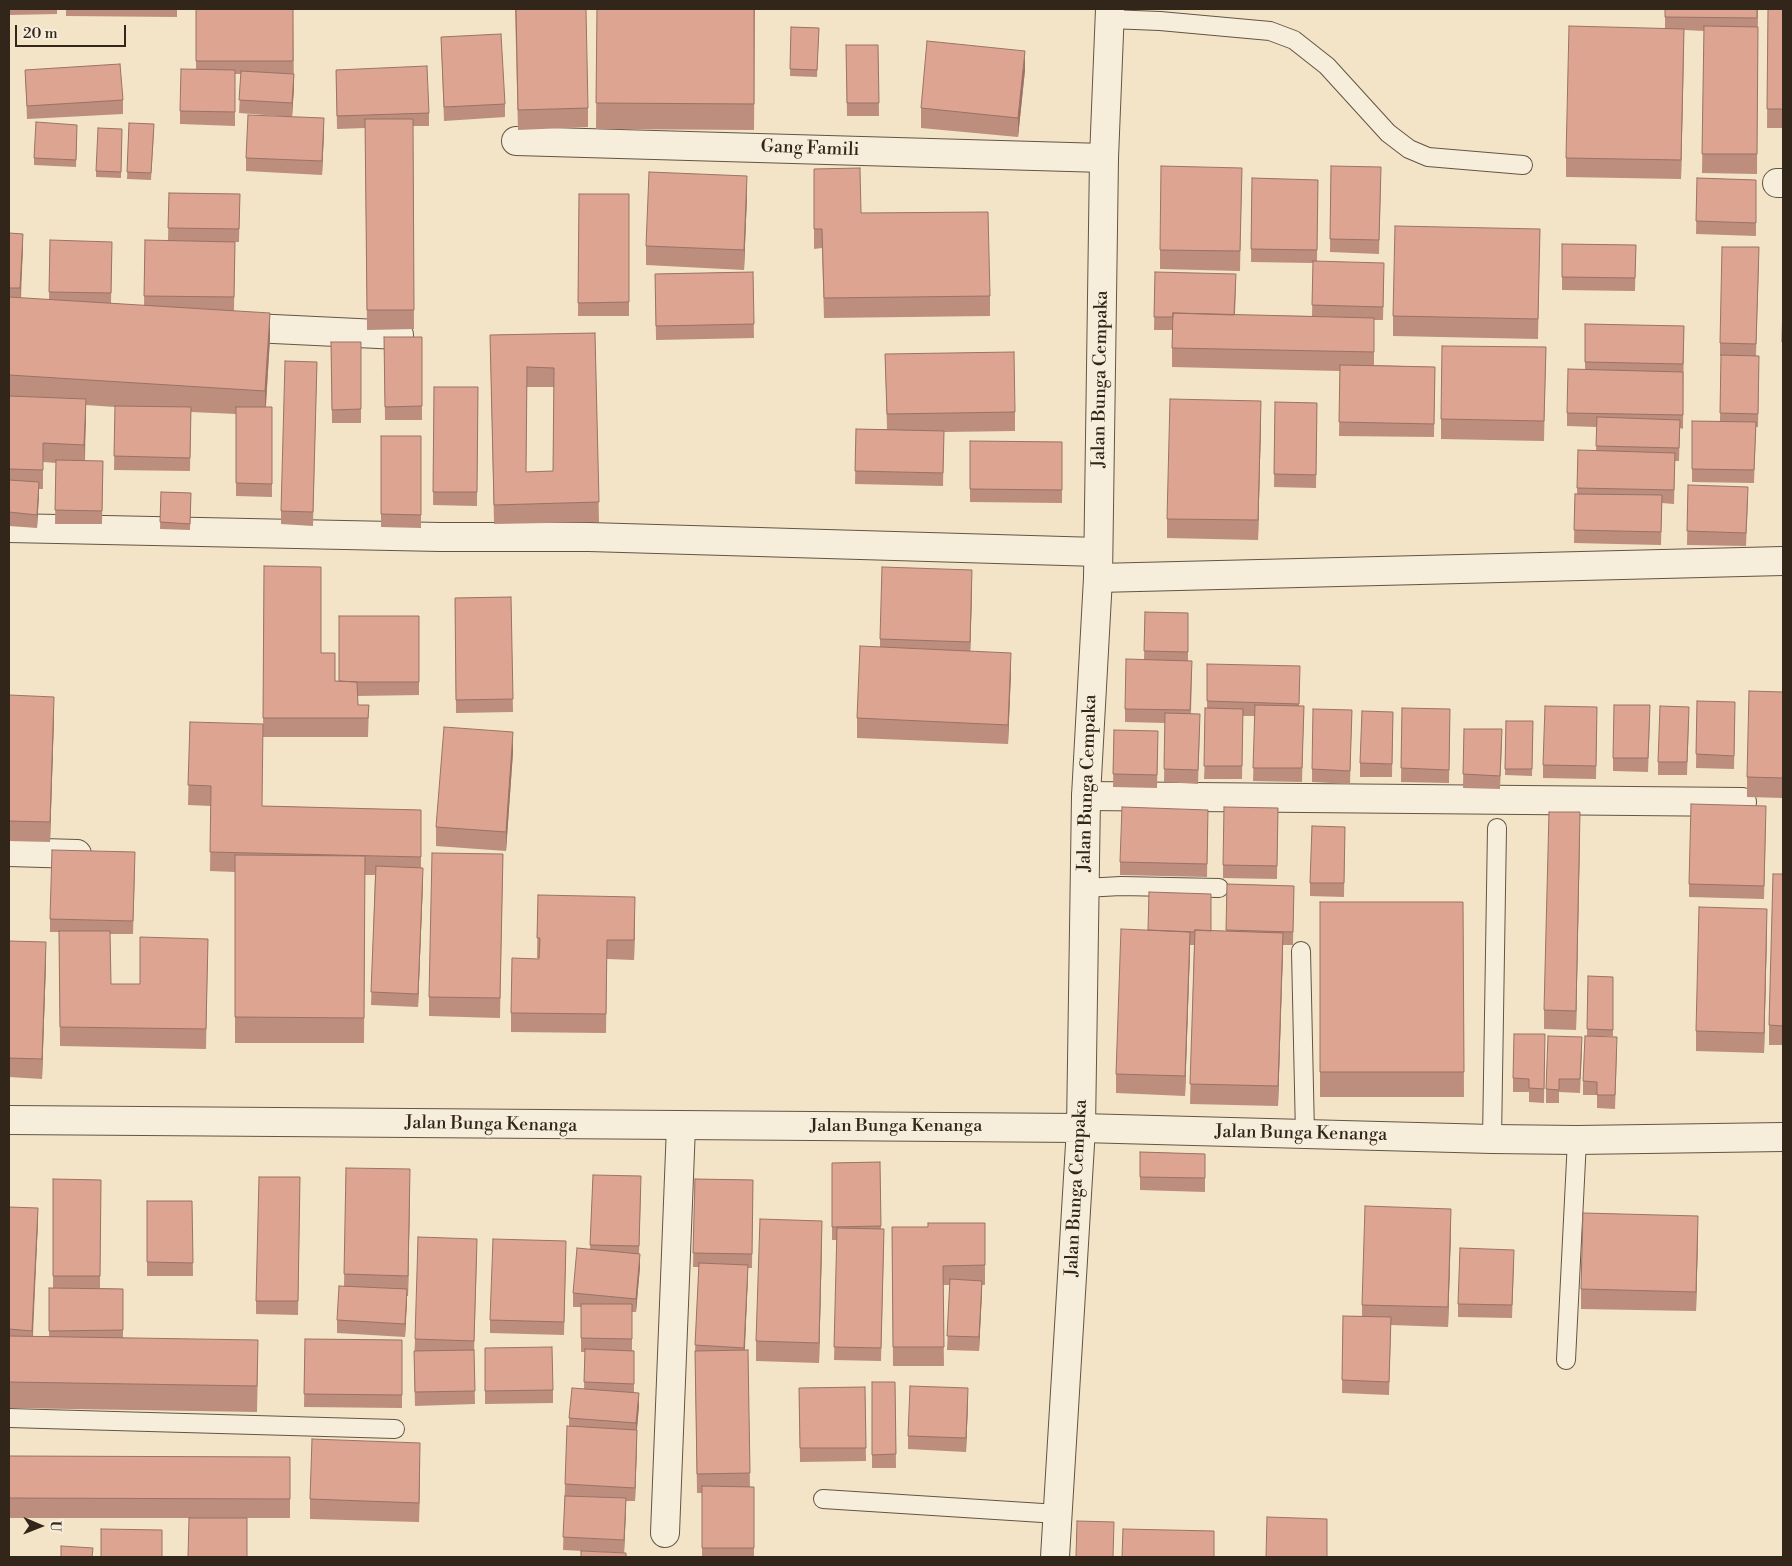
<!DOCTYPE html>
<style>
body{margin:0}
#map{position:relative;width:1792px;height:1566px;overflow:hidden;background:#f3e4c7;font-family:"Libre Bodoni",serif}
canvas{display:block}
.frame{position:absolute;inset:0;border:10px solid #322519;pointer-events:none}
.north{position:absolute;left:15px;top:1501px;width:50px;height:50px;-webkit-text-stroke:4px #f7eddb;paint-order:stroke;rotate:91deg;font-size:14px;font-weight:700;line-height:20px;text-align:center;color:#322519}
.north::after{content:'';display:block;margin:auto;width:18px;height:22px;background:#322519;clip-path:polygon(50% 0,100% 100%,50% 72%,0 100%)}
.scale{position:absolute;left:15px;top:25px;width:111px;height:22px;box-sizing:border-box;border:2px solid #322519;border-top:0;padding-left:6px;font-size:15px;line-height:18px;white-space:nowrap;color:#322519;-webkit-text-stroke:4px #f7eddb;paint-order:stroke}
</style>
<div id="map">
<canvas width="1792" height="1566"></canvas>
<div class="frame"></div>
<div class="north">U</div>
<div class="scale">20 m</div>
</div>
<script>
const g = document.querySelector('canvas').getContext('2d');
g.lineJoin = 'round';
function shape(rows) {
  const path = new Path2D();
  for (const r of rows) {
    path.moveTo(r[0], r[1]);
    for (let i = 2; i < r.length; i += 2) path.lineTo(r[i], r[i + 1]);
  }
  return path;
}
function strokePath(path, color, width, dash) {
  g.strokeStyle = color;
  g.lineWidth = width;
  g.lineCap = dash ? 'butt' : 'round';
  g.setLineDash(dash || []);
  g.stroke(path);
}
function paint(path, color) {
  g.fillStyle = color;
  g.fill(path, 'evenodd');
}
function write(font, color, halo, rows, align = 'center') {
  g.font = font + ' "Libre Bodoni",serif';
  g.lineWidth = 4.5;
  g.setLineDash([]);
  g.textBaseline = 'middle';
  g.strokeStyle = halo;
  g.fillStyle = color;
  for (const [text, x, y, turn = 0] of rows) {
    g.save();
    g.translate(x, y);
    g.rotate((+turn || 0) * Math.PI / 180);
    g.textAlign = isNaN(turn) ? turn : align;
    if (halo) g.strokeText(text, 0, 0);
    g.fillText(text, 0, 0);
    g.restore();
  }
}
const service = shape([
 [1109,19,1160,21,1270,31,1294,40,1327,66,1388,133,1409,149,1428,157,1523,165],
 [1084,888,1121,886,1219,888],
 [1301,951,1305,1134],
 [1492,1139,1497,828],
 [1566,1360,1577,1140],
 [9,1418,395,1429],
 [823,1499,1058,1514]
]);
const minor = shape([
 [516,141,1104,158],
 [1777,183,1783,183],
 [232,327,399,335],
 [9,528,440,537,589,537,1098,552],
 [1098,578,1783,561],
 [1086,796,1742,802],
 [9,852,77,854],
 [1081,1128,1492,1139,1577,1140,1783,1137],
 [665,1533,681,1126]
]);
const tertiary = shape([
 [9,1120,1081,1128],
 [1055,1557,1081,1128,1086,796,1098,578,1104,158,1110,9]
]);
strokePath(service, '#625544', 20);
strokePath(minor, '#625544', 30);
strokePath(tertiary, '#625544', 30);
strokePath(service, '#f7eddb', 18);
strokePath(minor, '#f7eddb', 28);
strokePath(tertiary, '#f7eddb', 28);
paint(shape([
 [9,9,57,9,57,14,9,15],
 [66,9,177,9,177,17,66,16],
 [196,9,293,9,294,87,292,117,239,113,241,74,235,74,235,126,180,124,180,111,196,69],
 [515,9,588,108,588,127,518,130],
 [597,9,755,9,754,130,596,129],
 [1665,9,1758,9,1757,174,1702,173,1704,31,1684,30,1681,179,1566,177,1566,158,1665,28],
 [1768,9,1783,9,1783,128,1767,128],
 [791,27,819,28,817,77,790,76],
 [441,37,505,104,505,117,444,121],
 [846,45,878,45,879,116,847,116],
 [25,70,123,100,123,114,27,119],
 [336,70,429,113,429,126,413,126,414,329,367,330,365,128,337,129],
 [1025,70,1018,137,921,128,921,108],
 [129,123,154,131,151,180,127,179],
 [122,129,121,178,96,177,96,171],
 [77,131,76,167,34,165,34,158],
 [324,131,322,175,246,171,246,158],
 [1331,166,1381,180,1379,254,1330,252],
 [1242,168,1240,271,1160,269,1160,250],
 [814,169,861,213,990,296,990,316,824,318,822,248,814,249],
 [1252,178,1318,180,1317,261,1384,276,1383,320,1374,320,1374,365,1435,367,1434,437,1339,436,1340,371,1172,367,1172,330,1154,330,1155,272,1236,287,1235,315,1312,316,1313,263,1251,262],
 [1697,178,1756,180,1756,236,1696,234],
 [169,193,240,194,239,242,235,242,234,311,270,338,266,407,272,407,272,497,236,496,236,414,191,412,190,471,114,470,115,407,86,405,85,461,103,461,102,524,55,524,56,463,43,462,43,489,39,489,37,528,9,526,9,233,23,247,21,298,49,300,50,240,112,255,111,303,144,306,145,240,168,241],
 [579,194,629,194,629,316,578,316],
 [747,196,744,270,646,265,646,246],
 [1540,229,1538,339,1393,336,1393,316],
 [1562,244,1636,245,1635,291,1562,290],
 [1759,261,1756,355,1759,369,1758,427,1756,427,1754,483,1692,482,1692,421,1720,421,1721,356,1720,356,1720,343],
 [753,272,754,338,656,340,655,274],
 [1783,296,1783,362,1782,362],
 [1585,324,1684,326,1683,429,1680,428,1679,461,1675,461,1674,504,1662,503,1661,545,1574,543,1575,494,1577,494,1578,450,1596,451,1597,427,1567,426,1567,413,1585,370],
 [595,333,599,522,494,524,490,335],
 [527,387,554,387,553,471,526,472],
 [384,337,422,337,422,420,385,420],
 [331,342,361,342,361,423,332,423],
 [1546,347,1544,441,1441,439,1441,419],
 [885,354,1015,412,1015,431,944,432,943,486,855,484,856,429,887,429],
 [317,362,313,526,281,524,281,511],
 [434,387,478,387,477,506,433,505],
 [1275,402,1317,403,1316,488,1274,487],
 [1261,421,1258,540,1167,538,1167,519],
 [381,436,421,436,421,528,381,527],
 [970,441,1062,442,1062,503,970,502],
 [1688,485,1748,500,1746,546,1687,545],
 [161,492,191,493,190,530,160,529],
 [264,566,321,653,335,681,339,681,419,616,419,695,357,696,358,705,369,705,368,737,263,737],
 [972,590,970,651,1011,672,1008,744,857,738,857,718,880,647,880,639],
 [511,597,513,712,456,713,455,598],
 [1145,612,1188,613,1188,661,1192,674,1191,714,1200,727,1198,784,1164,782,1165,723,1125,722,1125,709,1144,660],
 [1207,664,1300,679,1299,706,1304,706,1302,782,1253,781,1255,716,1243,716,1242,779,1204,779,1207,708],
 [1783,692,1783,798,1747,797,1747,777],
 [9,695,54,716,50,842,9,841],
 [1697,701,1735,715,1734,769,1696,768],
 [1402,708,1450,723,1449,783,1401,782],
 [1352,710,1350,784,1312,782,1312,769],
 [1393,712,1392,777,1360,777,1360,763],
 [1650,719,1648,772,1613,771,1613,758],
 [1597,720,1596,779,1543,778,1543,765],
 [1689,720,1687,775,1658,775,1658,762],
 [1506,721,1533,721,1532,776,1505,775],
 [190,722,262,806,421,810,421,868,423,881,418,1007,371,1005,375,875,365,875,364,1043,235,1043,235,872,210,871,211,806,188,805],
 [1464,729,1502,743,1500,789,1463,788],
 [1114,730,1158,745,1157,788,1113,787],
 [513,752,506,851,436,846,436,827],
 [1278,808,1277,879,1223,878,1223,865],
 [1766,819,1764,899,1689,897,1689,884],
 [1208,823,1207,877,1120,875,1120,862],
 [1345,827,1344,897,1310,896,1310,883],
 [1580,832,1576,1030,1544,1029,1544,1010],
 [503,854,500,1018,429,1016,429,997],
 [135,865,133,934,110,934,111,984,140,984,208,939,206,1049,60,1046,59,932,50,932,50,919],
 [1783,874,1783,1045,1769,1045,1769,1025],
 [1227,884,1294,886,1293,945,1283,945,1278,1106,1190,1104,1194,945,1190,945,1185,1096,1116,1093,1116,1074,1148,930,1226,931],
 [538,895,635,917,634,960,607,959,606,1033,511,1032,511,1013,539,959,539,958,537,958],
 [1320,902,1463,902,1464,1097,1320,1097],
 [1767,929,1764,1053,1696,1051,1696,1031],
 [9,941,46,962,42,1079,9,1077],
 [1588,976,1613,977,1613,1036,1587,1036],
 [1545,1048,1544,1103,1529,1102,1529,1092,1513,1092,1513,1078],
 [1582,1050,1580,1093,1559,1092,1559,1103,1546,1103,1546,1089],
 [1617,1051,1615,1109,1597,1108,1597,1095,1583,1095,1583,1081],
 [1140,1152,1205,1154,1205,1192,1140,1190],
 [880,1162,881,1229,884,1242,881,1361,834,1360,837,1240,832,1240,832,1163],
 [346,1168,410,1189,408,1296,407,1296,405,1337,337,1333,337,1320,344,1286],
 [593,1175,641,1189,639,1254,640,1267,636,1312,632,1312,632,1350,634,1351,634,1393,639,1406,637,1430,637,1443,635,1501,626,1501,624,1553,563,1550,565,1484,569,1427,569,1418,584,1389,585,1352,581,1352,581,1307,573,1307,573,1293,590,1249],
 [53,1179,101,1180,100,1288,123,1289,123,1338,258,1365,257,1412,9,1408,9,1207,38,1221,33,1336,49,1336,49,1288,53,1288],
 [695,1179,753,1180,752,1268,748,1268,745,1350,748,1350,750,1487,754,1487,754,1557,702,1557,702,1493,697,1493,695,1351,699,1267,693,1267],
 [300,1191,298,1315,256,1314,256,1301],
 [147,1201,192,1201,193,1276,147,1276],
 [985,1223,985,1285,982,1285,979,1351,947,1350,950,1285,943,1285,944,1366,893,1366,892,1227,928,1227],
 [1451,1228,1448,1327,1391,1325,1389,1395,1342,1393,1343,1316,1362,1316,1362,1305],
 [1698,1235,1696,1311,1581,1309,1581,1289],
 [822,1241,819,1363,756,1361,756,1341],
 [477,1252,474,1354,475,1404,415,1406,414,1364,415,1339],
 [566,1255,564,1335,490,1333,490,1320],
 [1514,1263,1512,1318,1458,1317,1458,1304],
 [305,1339,402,1340,402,1408,304,1407],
 [485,1348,553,1390,553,1403,485,1404],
 [872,1382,895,1382,896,1468,872,1468],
 [865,1387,866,1461,800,1462,799,1388],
 [968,1402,966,1452,908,1449,908,1436],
 [9,1456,290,1457,290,1518,9,1518],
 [420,1463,419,1522,310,1519,310,1499]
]), '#bd8d7d');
paint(shape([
 [1684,29,1684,48,1681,179,1681,160],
 [1025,51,1025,70,1018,137,1018,118],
 [294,74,294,87,292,117,292,103],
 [324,118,324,131,322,175,322,161],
 [747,176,747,196,744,270,744,250],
 [23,234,23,247,20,301,20,288],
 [270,313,270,338,265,416,265,391],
 [86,399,86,419,84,464,84,445],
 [1261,401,1261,421,1258,540,1258,520],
 [39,482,39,496,37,528,37,515],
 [972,570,972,590,970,662,970,642],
 [1011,653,1011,672,1008,744,1008,725],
 [54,697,54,716,50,842,50,822],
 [513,732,513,752,506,851,506,832],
 [1580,812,1580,832,1576,1030,1576,1011],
 [423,868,423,881,418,1007,418,994],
 [635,897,635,917,634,960,634,940],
 [1767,909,1767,929,1764,1053,1764,1033],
 [1190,932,1190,951,1185,1096,1185,1076],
 [1283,933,1283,952,1278,1106,1278,1086],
 [46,942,46,962,42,1079,42,1059],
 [410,1169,410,1189,408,1296,408,1276],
 [38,1208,38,1221,32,1344,32,1331],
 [1451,1209,1451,1228,1448,1327,1448,1307],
 [1698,1216,1698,1235,1696,1311,1696,1292],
 [822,1221,822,1241,819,1363,819,1343],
 [640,1254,640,1267,636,1312,636,1299],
 [748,1265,748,1278,744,1361,744,1348],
 [982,1281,982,1294,979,1351,979,1337],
 [407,1289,407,1302,405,1337,405,1324],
 [968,1388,968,1402,966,1452,966,1438],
 [639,1393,639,1406,636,1437,636,1423],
 [637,1430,637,1443,635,1501,635,1488],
 [420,1443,420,1463,419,1522,419,1503],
 [626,1498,626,1512,624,1553,624,1540]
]), '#9a7366');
const building = shape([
 [196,9,293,9,293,61,196,61,196,9],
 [516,9,586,9,588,108,518,110,516,9],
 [597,9,754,9,754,104,596,103,597,9],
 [1665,9,1757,9,1757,18,1665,17,1665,9],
 [1768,9,1783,9,1783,109,1767,109,1768,9],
 [1569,26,1684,29,1681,160,1566,158,1569,26],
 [1704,26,1758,27,1757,154,1702,154,1704,26],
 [791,27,819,28,817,70,790,69,791,27],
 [501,34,505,104,444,107,441,37,501,34],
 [927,41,1025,51,1018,118,921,108,927,41],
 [846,45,878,45,879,103,847,103,846,45],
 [120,64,123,100,27,106,25,70,120,64],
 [427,66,429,113,337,116,336,70,427,66],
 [181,69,235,70,235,112,180,111,181,69],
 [241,71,294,74,292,103,239,100,241,71],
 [248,115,324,118,322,161,246,158,248,115],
 [365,119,413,119,414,310,367,310,365,119],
 [36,122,77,125,76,160,34,158,36,122],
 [129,123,154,124,151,173,127,172,129,123],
 [98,128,122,129,121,172,96,171,98,128],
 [1161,166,1242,168,1240,251,1160,250,1161,166],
 [1331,166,1381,167,1379,240,1330,239,1331,166],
 [860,168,861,213,988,212,990,296,824,298,822,229,814,229,814,169,860,168],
 [649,172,747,176,744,250,646,246,649,172],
 [1252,178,1318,180,1317,250,1251,249,1252,178],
 [1697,178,1756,180,1756,223,1696,221,1697,178],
 [169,193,240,194,239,229,168,228,169,193],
 [579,194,629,194,629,302,578,303,579,194],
 [1395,226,1540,229,1538,319,1393,316,1395,226],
 [9,233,23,234,20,288,9,288,9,233],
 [50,240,112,242,111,293,49,292,50,240],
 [145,240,235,242,234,297,144,296,145,240],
 [1562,244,1636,245,1635,278,1562,277,1562,244],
 [1722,247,1759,247,1756,344,1720,343,1722,247],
 [1313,261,1384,263,1383,307,1312,305,1313,261],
 [753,272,754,324,656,326,655,274,753,272],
 [1155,272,1236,274,1234,315,1173,313,1173,317,1154,317,1155,272],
 [1783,296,1783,342,1782,342,1783,296],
 [9,297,270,313,265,391,9,375,9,297],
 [1173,313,1374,318,1374,352,1172,348,1173,313],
 [1585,324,1684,326,1683,364,1585,362,1585,324],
 [595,333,599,502,494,505,490,335,595,333],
 [527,367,554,368,553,471,526,472,527,367],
 [384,337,422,337,422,406,385,407,384,337],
 [331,342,361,342,361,409,332,410,331,342],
 [1442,346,1546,347,1544,421,1441,419,1442,346],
 [1014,352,1015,412,887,414,885,354,1014,352],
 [1721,355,1759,356,1758,414,1720,413,1721,355],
 [285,361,317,362,313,512,281,511,285,361],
 [1340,365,1435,367,1434,424,1339,422,1340,365],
 [1568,369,1683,372,1683,415,1567,413,1568,369],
 [434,387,478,387,477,492,433,492,434,387],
 [9,396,86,399,84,445,43,443,43,470,9,469,9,396],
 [1170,399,1261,401,1258,520,1167,519,1170,399],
 [1275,402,1317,403,1316,475,1274,474,1275,402],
 [115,406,191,407,190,458,114,456,115,406],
 [236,407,272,407,272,484,236,483,236,407],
 [1597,417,1680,420,1679,448,1596,446,1597,417],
 [1692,421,1756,422,1754,470,1692,469,1692,421],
 [856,429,944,431,943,473,855,471,856,429],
 [381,436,421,436,421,515,381,514,381,436],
 [970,441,1062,442,1062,490,970,489,970,441],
 [1578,450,1675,453,1674,490,1577,488,1578,450],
 [56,460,103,461,102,511,55,510,56,460],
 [9,480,39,482,37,515,9,512,9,480],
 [1688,485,1748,487,1746,533,1687,531,1688,485],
 [161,492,191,493,190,524,160,522,161,492],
 [1575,494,1662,495,1661,532,1574,530,1575,494],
 [264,566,321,567,321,653,335,653,335,681,357,682,358,705,369,705,368,718,263,718,264,566],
 [882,567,972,570,970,642,880,639,882,567],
 [511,597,513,699,456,700,455,598,511,597],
 [1145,612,1188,613,1188,652,1144,651,1145,612],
 [339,616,419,616,419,682,357,682,339,681,339,616],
 [860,646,1011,653,1008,725,857,718,860,646],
 [1126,659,1192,661,1190,710,1125,709,1126,659],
 [1207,664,1300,666,1299,704,1207,701,1207,664],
 [1749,691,1783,692,1783,778,1747,777,1749,691],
 [9,695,54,697,50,822,9,821,9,695],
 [1697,701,1735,702,1734,756,1696,754,1697,701],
 [1255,705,1304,706,1302,768,1253,768,1255,705],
 [1614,705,1650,705,1648,758,1613,758,1614,705],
 [1545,706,1597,707,1596,766,1543,765,1545,706],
 [1660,706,1689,707,1687,762,1658,762,1660,706],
 [1205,708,1243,709,1242,766,1204,766,1205,708],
 [1402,708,1450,709,1449,770,1401,768,1402,708],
 [1313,709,1352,710,1350,771,1312,769,1313,709],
 [1362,711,1393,712,1392,764,1360,763,1362,711],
 [1165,713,1200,714,1198,770,1164,769,1165,713],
 [1506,721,1533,721,1532,769,1505,769,1506,721],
 [190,722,263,724,262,806,421,810,421,857,210,852,211,786,188,785,190,722],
 [444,727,513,732,506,832,436,827,444,727],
 [1464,729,1502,729,1500,776,1463,774,1464,729],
 [1114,730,1158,731,1157,775,1113,774,1114,730],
 [1691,804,1766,806,1764,886,1689,884,1691,804],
 [1122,807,1208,810,1207,864,1120,862,1122,807],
 [1224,807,1278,808,1277,866,1223,865,1224,807],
 [1549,812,1580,812,1576,1011,1544,1010,1549,812],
 [1312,826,1345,827,1344,883,1310,883,1312,826],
 [52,850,135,852,133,921,50,919,52,850],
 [432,853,503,854,500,998,429,997,432,853],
 [235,855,365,856,364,1018,235,1017,235,855],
 [376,866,423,868,418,994,371,992,376,866],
 [1773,874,1783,874,1783,1026,1769,1025,1773,874],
 [1227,884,1294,886,1293,932,1226,930,1227,884],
 [1149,892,1211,894,1211,931,1195,930,1194,932,1148,930,1149,892],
 [538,895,635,897,634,940,607,940,606,1014,511,1013,512,958,539,959,540,938,537,938,538,895],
 [1320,902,1463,902,1464,1072,1320,1072,1320,902],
 [1699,907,1767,909,1764,1033,1696,1031,1699,907],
 [1121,929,1190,932,1185,1076,1116,1074,1121,929],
 [1195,930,1283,933,1278,1086,1190,1084,1195,930],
 [59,931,110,931,111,984,140,984,140,937,208,939,206,1029,60,1027,59,931],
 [9,941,46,942,42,1059,9,1058,9,941],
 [1588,976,1613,977,1613,1030,1587,1029,1588,976],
 [1514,1034,1545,1034,1544,1089,1529,1088,1529,1079,1513,1078,1514,1034],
 [1548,1036,1582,1037,1580,1079,1559,1079,1559,1090,1546,1089,1548,1036],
 [1585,1036,1617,1037,1615,1095,1597,1095,1597,1082,1583,1081,1585,1036],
 [1140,1152,1205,1154,1205,1178,1140,1177,1140,1152],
 [880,1162,881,1226,832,1227,832,1163,880,1162],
 [346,1168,410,1169,408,1276,344,1274,346,1168],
 [593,1175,641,1176,639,1246,590,1245,593,1175],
 [259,1177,300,1177,298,1301,256,1301,259,1177],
 [53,1179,101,1180,100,1276,53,1276,53,1179],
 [695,1179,753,1180,752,1254,693,1253,695,1179],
 [147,1201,192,1201,193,1263,147,1262,147,1201],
 [1365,1206,1451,1209,1448,1307,1362,1305,1365,1206],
 [9,1207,38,1208,32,1331,9,1329,9,1207],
 [1583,1213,1698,1216,1696,1292,1581,1289,1583,1213],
 [760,1219,822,1221,819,1343,756,1341,760,1219],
 [928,1223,985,1223,985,1265,943,1266,944,1347,893,1347,892,1227,928,1227,928,1223],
 [837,1228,884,1229,881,1348,834,1347,837,1228],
 [418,1237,477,1239,474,1341,415,1339,418,1237],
 [493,1239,566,1241,564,1322,490,1320,493,1239],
 [577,1248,640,1254,636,1299,573,1293,577,1248],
 [1460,1248,1514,1250,1512,1305,1458,1304,1460,1248],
 [699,1263,748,1265,744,1348,695,1345,699,1263],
 [950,1279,982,1281,979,1337,947,1336,950,1279],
 [339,1286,407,1289,405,1324,337,1320,339,1286],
 [49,1288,123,1289,123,1330,49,1331,49,1288],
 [581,1304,632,1304,632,1339,581,1338,581,1304],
 [1343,1316,1391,1317,1389,1382,1342,1380,1343,1316],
 [9,1336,258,1340,257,1386,9,1382,9,1336],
 [305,1339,402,1340,402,1395,304,1394,305,1339],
 [552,1347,553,1390,485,1391,485,1348,552,1347],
 [585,1349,634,1351,634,1384,584,1382,585,1349],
 [474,1350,475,1391,415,1392,414,1351,474,1350],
 [748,1350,750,1473,697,1474,695,1351,748,1350],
 [872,1382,895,1382,896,1454,872,1455,872,1382],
 [910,1386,968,1388,966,1438,908,1436,910,1386],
 [865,1387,866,1448,800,1448,799,1388,865,1387],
 [572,1388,639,1393,636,1423,569,1418,572,1388],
 [567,1426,637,1430,635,1488,565,1484,567,1426],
 [312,1439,420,1443,419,1503,310,1499,312,1439],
 [9,1456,290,1457,290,1499,9,1498,9,1456],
 [702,1486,754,1487,754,1548,702,1548,702,1486],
 [565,1496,626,1498,624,1540,563,1537,565,1496],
 [1267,1517,1327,1519,1327,1557,1266,1557,1267,1517],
 [189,1518,247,1518,247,1557,188,1557,189,1518],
 [1077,1521,1114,1522,1113,1557,1076,1557,1077,1521],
 [101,1529,162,1530,162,1557,101,1557,101,1529],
 [1123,1529,1214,1531,1214,1557,1122,1557,1123,1529],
 [61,1546,93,1548,92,1557,61,1557,61,1546],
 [581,1551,626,1553,626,1557,581,1557,581,1551]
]);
paint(building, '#dca491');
strokePath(building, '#9a7366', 1);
write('18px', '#322519', '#f7eddb', [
 ["Gang Famili",810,149,2],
 ["Jalan Bunga Cempaka",1101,379,-89],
 ["Jalan Bunga Cempaka",1088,783,-88],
 ["Jalan Bunga Kenanga",491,1125,1],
 ["Jalan Bunga Kenanga",896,1127],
 ["Jalan Bunga Kenanga",1301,1134,1],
 ["Jalan Bunga Cempaka",1077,1188,-87]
]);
</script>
